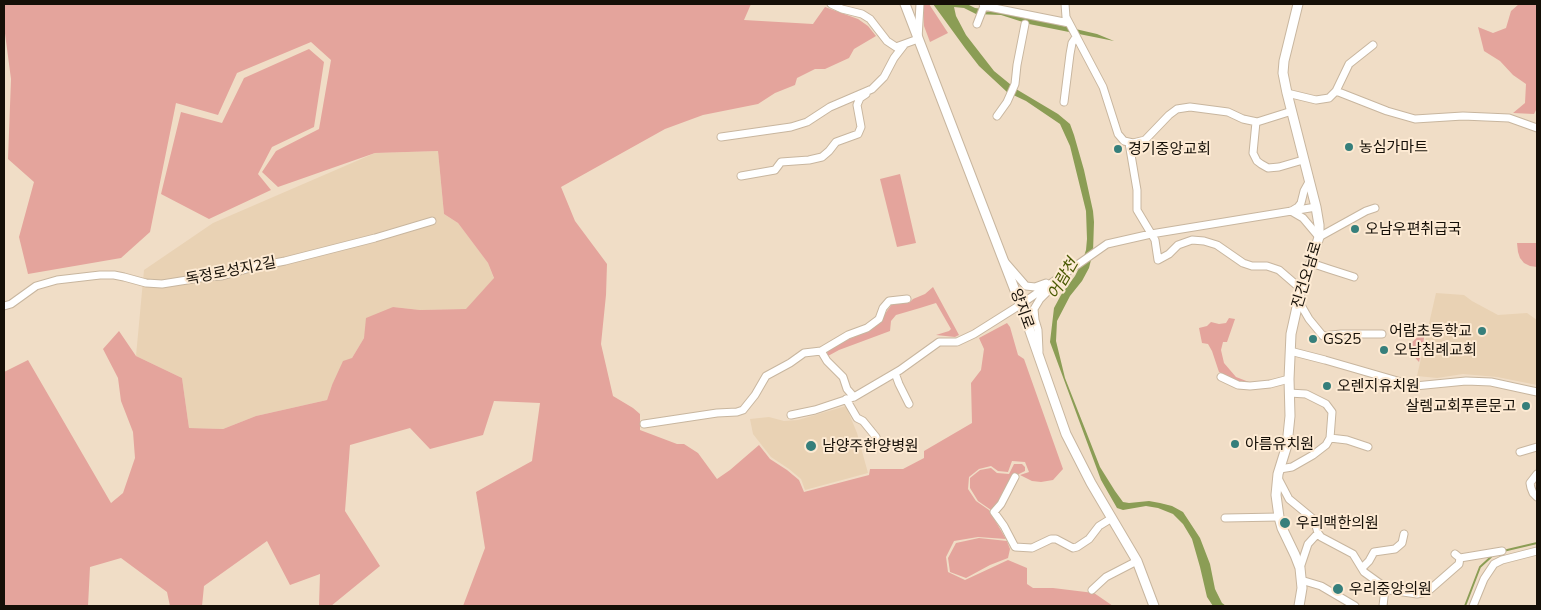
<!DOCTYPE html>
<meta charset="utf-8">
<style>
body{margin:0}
#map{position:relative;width:1541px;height:610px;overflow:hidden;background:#f0ddc6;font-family:Mulish,sans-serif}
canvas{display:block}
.frame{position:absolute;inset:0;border:5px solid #150f07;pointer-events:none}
</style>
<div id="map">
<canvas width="1541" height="610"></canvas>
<div class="frame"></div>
</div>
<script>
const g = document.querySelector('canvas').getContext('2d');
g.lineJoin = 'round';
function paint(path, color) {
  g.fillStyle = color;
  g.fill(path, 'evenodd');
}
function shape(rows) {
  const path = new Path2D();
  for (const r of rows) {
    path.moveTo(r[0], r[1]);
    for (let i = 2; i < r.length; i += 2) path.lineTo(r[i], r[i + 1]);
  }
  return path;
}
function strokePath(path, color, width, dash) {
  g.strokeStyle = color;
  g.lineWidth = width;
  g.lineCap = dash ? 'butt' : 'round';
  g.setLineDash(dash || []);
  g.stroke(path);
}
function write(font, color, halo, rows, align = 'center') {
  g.font = font + ' Mulish,"Noto Sans KR",sans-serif';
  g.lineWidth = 4;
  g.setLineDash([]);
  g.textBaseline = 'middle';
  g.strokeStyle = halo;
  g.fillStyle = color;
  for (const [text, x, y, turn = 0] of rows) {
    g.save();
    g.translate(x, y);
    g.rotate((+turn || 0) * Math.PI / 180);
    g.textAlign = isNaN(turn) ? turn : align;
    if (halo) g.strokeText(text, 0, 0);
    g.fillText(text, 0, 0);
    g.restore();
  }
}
paint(shape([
 [438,151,444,214,458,223,488,263,494,279,467,309,420,310,393,307,364,338,352,358,332,385,327,400,256,416,223,429,189,428,182,378,136,356,144,270,213,223,375,153],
 [1436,293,1464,295,1472,301,1498,315,1527,313,1537,320,1537,385,1497,377,1463,374,1437,378,1417,376],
 [846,406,857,433,868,473,805,490,801,479,789,469,771,457,753,434,750,419,769,417,784,421,798,420]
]), '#e9d2b4');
paint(shape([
 [4,4,751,4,744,20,813,24,825,7,858,19,868,26,876,36,854,49,849,58,825,69,815,69,797,78,795,85,775,93,758,104,703,115,665,129,561,187,575,221,607,264,606,295,601,344,613,396,633,408,640,414,640,430,677,444,684,444,698,453,717,479,730,470,759,445,770,459,787,470,799,480,804,492,869,475,870,469,903,469,924,458,924,451,972,423,971,383,981,370,984,349,979,338,1007,323,1010,327,1018,355,1024,359,1063,469,1053,480,1041,482,1032,481,1020,475,1029,472,1025,462,1012,461,1008,472,998,471,991,466,979,469,969,477,968,489,976,501,989,510,1006,539,978,537,954,541,946,557,948,572,965,580,1008,560,1027,568,1027,584,1033,588,1053,588,1094,593,1113,606,463,606,485,548,476,492,532,461,540,403,494,401,483,435,430,449,410,428,350,445,345,511,380,566,331,606,319,606,320,574,290,585,267,541,204,586,202,606,170,606,167,592,121,558,90,567,88,606,4,606,4,372,28,360,111,503,123,493,135,458,133,432,121,401,118,378,103,349,119,331,136,356,182,378,189,428,223,429,256,416,327,400,332,385,343,361,352,358,364,338,366,318,393,307,420,310,466,309,494,278,488,263,458,223,444,214,438,151,375,153,278,187,262,172,276,151,319,129,331,60,311,42,237,73,218,115,176,103,150,232,121,258,28,274,19,237,34,182,8,159,11,79,4,26],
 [923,4,929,4,948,33,930,42,924,26],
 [1519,4,1537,4,1537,108,1534,114,1513,113,1525,103,1526,84,1513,75,1500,61,1484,51,1478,27,1493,33,1506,28,1511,11],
 [309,49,324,62,314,127,272,147,258,174,271,190,209,219,161,194,181,112,222,123,244,78],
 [900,174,916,243,897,247,880,179],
 [1517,243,1537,243,1537,267,1530,266,1524,263,1520,258,1518,252],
 [933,287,959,335,955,337,936,335,949,331,951,329,936,303,920,308,896,315,891,321,890,331,839,350,828,356,827,353,828,350,840,343,866,332,877,325,892,304,895,303,909,303,913,299,925,294],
 [1229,318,1235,319,1227,342,1223,342,1221,350,1224,363,1236,377,1249,382,1236,382,1219,372,1212,351,1208,344,1202,343,1199,328,1207,326,1211,322,1219,324,1226,323],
 [1426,329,1419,362,1406,348],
 [1014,464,1022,464,1025,467,1025,471,1019,474,1013,474,998,503,991,510,978,501,970,488,970,478,980,470,991,468,997,473,1009,474],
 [979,538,1007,541,1010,549,1008,558,990,565,966,578,950,572,948,558,956,543]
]), '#e4a49c');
paint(shape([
 [933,4,967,4,975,8,998,11,1097,34,1114,41,1029,24,1001,15,976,14,964,8,954,7,956,16,966,35,994,71,1016,89,1058,114,1070,124,1074,135,1084,170,1093,211,1094,222,1093,252,1089,268,1082,281,1070,296,1057,321,1056,341,1065,378,1100,467,1115,491,1123,502,1129,503,1149,501,1160,503,1172,506,1183,512,1200,538,1210,564,1215,589,1222,603,1226,606,1213,606,1207,597,1200,567,1192,539,1183,524,1173,514,1158,508,1146,506,1123,510,1117,508,1101,480,1050,342,1054,308,1061,295,1075,276,1082,262,1086,250,1087,239,1086,211,1070,146,1060,124,1026,101,1007,92,979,66,965,48]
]), '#8b9d55');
strokePath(shape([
 [1503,551,1537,543],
 [1465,606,1480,567,1492,556]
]), '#8b9d55', 2);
const minor = shape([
 [831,4,842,9,862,14,870,19,887,41,896,47,918,39,920,4],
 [983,4,984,6,1069,23],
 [1065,4,1066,17,1103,87,1118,134,1124,141,1133,143,1145,140,1169,115,1177,109,1190,107,1228,112,1243,119,1257,122,1292,111],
 [977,24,984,6],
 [1336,91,1387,111,1415,119,1463,116,1509,118,1537,128],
 [1287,93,1316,100,1329,98,1336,91,1349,64,1373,45],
 [1064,102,1070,54,1072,43,1076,37],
 [997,116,1007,102,1015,84,1017,65,1025,24],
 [1256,122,1253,153,1257,161,1261,164,1268,168,1279,167,1303,160],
 [721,137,791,127,807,122,830,107,872,89,884,77,894,58,904,45],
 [1129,143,1137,190,1137,210,1155,240,1158,260,1169,254,1178,245,1192,240,1204,241,1217,245,1243,263,1252,266,1267,266,1279,270,1301,289],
 [741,176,775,170,781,162,809,160,822,157,829,151,836,142,858,134,861,127,857,105,860,98,866,94],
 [1293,210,1298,207,1301,203,1304,191,1309,182],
 [1291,211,1303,218,1319,237,1366,211,1375,208],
 [1006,263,1026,286,1035,287,1046,283],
 [1311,263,1329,269,1354,277],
 [1298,300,1309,319,1323,336,1341,334,1382,334],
 [4,306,11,304,36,286,57,280,100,275,114,275,124,277,146,283,162,284,206,277,222,276,254,267,285,261,375,238,432,221],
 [821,351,827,361,843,377,847,389,854,397],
 [1039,351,1038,330,1035,320,1034,309,1040,299,1052,287],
 [1290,351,1325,360,1415,386,1466,381,1491,382,1537,392],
 [895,373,899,384,909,404],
 [1221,377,1238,385,1250,386,1270,384,1289,379],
 [846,399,857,418,863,421,876,437],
 [791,415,815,410,854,397,900,370,939,342,957,342,974,334,1020,305,1107,244,1151,234,1316,207],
 [644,424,717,413,737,412,743,410,755,395,766,376,790,363,804,353,821,351,848,335,867,328,879,319,883,308,889,301,907,299],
 [1330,438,1347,440,1368,447],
 [1520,452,1537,447],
 [1280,469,1292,467,1313,455,1326,445,1330,438,1332,412,1326,404,1306,394,1289,393],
 [1537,474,1530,483,1531,488,1533,493,1537,497],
 [1015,477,1001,504,994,512,1004,526,1015,547,1032,548,1051,539,1056,539,1073,548,1077,547,1089,539,1099,526,1112,518],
 [1278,478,1289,499,1312,518,1315,522,1318,533,1321,537,1353,554,1364,572,1389,590,1417,594,1427,592,1459,564,1460,558,1455,554],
 [1225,518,1279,517],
 [1460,558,1502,551],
 [1300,568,1308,544,1318,533],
 [1362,568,1369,561,1374,552,1395,549,1402,543,1404,534],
 [1301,580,1321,586,1355,606],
 [1092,590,1106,577,1137,561],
 [1383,606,1385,588],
 [1473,606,1484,579,1494,564,1502,560,1537,551]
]);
const tertiary = shape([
 [905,4,1024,314,1066,434,1091,483,1137,561,1154,606]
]);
const secondary = shape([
 [1298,4,1284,61,1283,73,1287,93,1316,207,1319,225,1319,237,1311,263,1301,289,1291,334,1289,379,1290,416,1287,445,1278,474,1276,495,1279,517,1282,528,1295,555,1300,568,1302,588,1299,606]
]);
strokePath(minor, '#c8b69f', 9);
strokePath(tertiary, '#c8b69f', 11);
strokePath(secondary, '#c8b69f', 11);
strokePath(minor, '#fff', 7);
strokePath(tertiary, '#fff', 9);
strokePath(secondary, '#fff', 9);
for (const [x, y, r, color] of [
 [1349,147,5,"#367f7b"],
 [1118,149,5,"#367f7b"],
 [1355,229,5,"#367f7b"],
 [1482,331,5,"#367f7b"],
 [1313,339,5,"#367f7b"],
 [1384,350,5,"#367f7b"],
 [1327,386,5,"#367f7b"],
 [1526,406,5,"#367f7b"],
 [1235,444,5,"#367f7b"],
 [811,446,6,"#367f7b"],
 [1285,523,6,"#367f7b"],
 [1338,589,6,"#367f7b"]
]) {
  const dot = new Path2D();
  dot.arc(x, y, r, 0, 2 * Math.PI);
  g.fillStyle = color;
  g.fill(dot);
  strokePath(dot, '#fdead3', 2);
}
write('15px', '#150f07', '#fdead3', [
 ["농심가마트",1359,147],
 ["경기중앙교회",1128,149],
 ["오남우편취급국",1365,229],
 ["어람초등학교",1472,331,"right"],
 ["GS25",1323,339],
 ["오남침례교회",1394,350],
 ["오렌지유치원",1337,386],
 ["살렘교회푸른문고",1516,406,"right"],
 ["아름유치원",1245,444],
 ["남양주한양병원",822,446],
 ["우리맥한의원",1296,523],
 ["우리중앙의원",1349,589]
], 'left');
write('15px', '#150f07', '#fdead3', [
 ["독정로성지2길",231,271,-11],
 ["진건오남로",1307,275,-73],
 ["양지로",1022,309,70]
]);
write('italic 16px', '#495902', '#fdead3', [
 ["어람천",1063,279,-60]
]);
</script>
